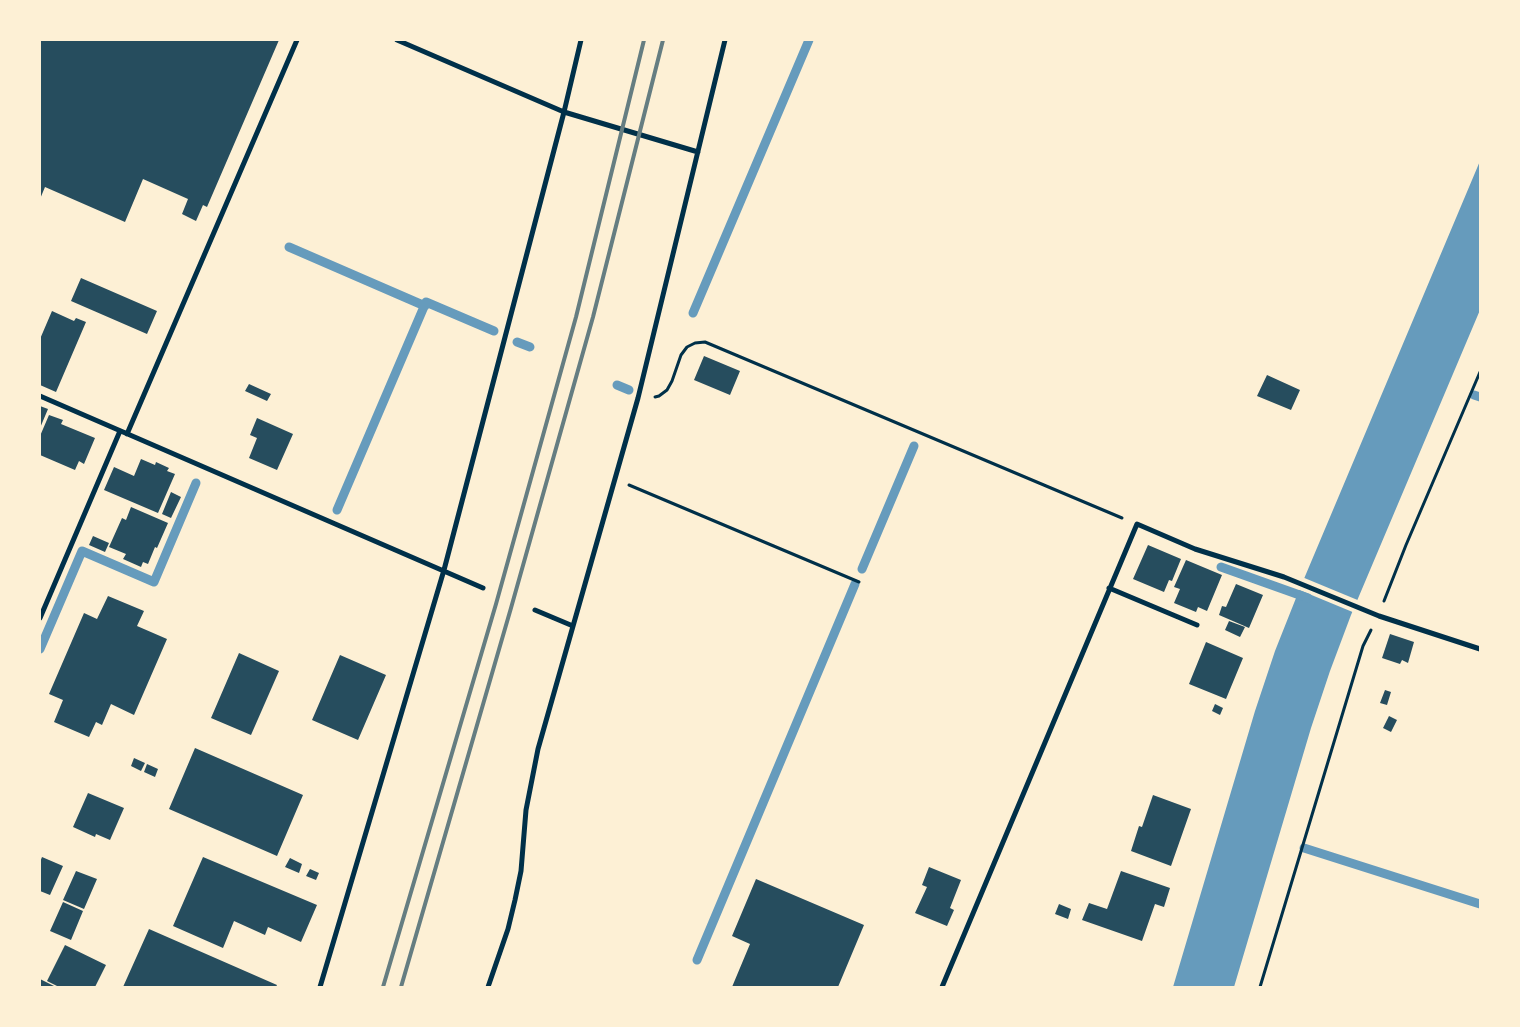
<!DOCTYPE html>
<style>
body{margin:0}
#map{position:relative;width:1520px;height:1027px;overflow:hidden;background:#fdf0d5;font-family:"PT Sans Narrow",sans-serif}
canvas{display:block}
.frame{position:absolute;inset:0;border:41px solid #fdf0d5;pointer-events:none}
</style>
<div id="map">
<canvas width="1520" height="1027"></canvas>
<div class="frame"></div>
</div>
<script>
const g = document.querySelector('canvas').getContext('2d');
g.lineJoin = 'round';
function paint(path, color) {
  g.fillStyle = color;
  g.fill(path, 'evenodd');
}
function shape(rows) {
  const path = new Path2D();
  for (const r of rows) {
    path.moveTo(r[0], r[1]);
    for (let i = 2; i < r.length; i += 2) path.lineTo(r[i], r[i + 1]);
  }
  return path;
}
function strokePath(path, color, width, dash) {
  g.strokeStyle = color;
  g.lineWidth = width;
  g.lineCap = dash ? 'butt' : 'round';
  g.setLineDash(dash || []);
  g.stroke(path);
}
paint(shape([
 [1480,161,1480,310,1351,615,1330,671,1311,728,1234,987,1173,987,1255,711,1275,651,1298,593]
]), '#669bbc');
paint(shape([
 [1302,577,1360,601,1355,613,1297,589]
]), '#fdf0d5');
strokePath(shape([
 [289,247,425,306],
 [693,313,809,40],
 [517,342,530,347],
 [617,385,629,390],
 [1474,395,1480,397],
 [337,510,426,302,494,331],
 [1221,567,1308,598],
 [862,569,914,446],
 [40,649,82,551,154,582,196,483],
 [1304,848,1480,904],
 [697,960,855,584]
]), '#669bbc', 9);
paint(shape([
 [40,40,279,40,207,207,203,205,196,221,182,214,188,199,143,179,125,222,45,187,40,199],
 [81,278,157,311,147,334,71,301],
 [52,311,74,321,76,318,86,322,56,392,40,385,40,339],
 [704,356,740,371,730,395,694,380],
 [1267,375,1300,390,1291,410,1257,396],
 [249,384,271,394,267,401,245,391],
 [40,406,48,409,40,428],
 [49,415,63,420,61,424,95,438,84,464,79,461,75,470,40,455,40,436],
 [257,418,293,434,277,470,249,458,257,438,250,435],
 [141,459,155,465,156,462,169,468,167,471,175,474,158,513,104,490,114,467,134,476],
 [171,492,181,497,171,518,162,514],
 [131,507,168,523,157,548,155,547,148,564,143,562,141,567,123,559,126,554,109,547,122,518,126,520],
 [93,536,109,543,105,552,89,545],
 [1148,545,1181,559,1172,581,1169,580,1164,592,1133,579],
 [1186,560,1222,575,1207,611,1198,607,1196,612,1174,603,1180,589,1174,587],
 [1236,584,1263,595,1249,628,1219,615,1222,606,1226,607],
 [108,596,144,611,137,626,167,639,134,715,111,704,102,725,96,722,89,737,54,722,63,700,49,694,84,613,97,619],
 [1229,621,1245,627,1240,637,1225,630],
 [1390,634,1414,642,1408,663,1402,660,1400,664,1382,658],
 [1206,642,1243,658,1226,699,1189,684],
 [239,653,279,671,251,735,211,718],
 [340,655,386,675,358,740,312,720],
 [1385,690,1391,692,1387,705,1380,703],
 [1215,704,1223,708,1220,715,1212,711],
 [1389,716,1397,720,1391,732,1383,728],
 [195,748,303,795,277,856,169,809],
 [134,758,145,763,141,771,131,766],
 [147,764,158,769,155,777,144,772],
 [88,793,124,808,110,840,96,834,95,837,73,827],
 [1153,795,1191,809,1171,866,1131,851,1139,826,1142,827],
 [42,857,63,866,50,895,40,891,40,862],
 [203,857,317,905,301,942,268,927,265,935,234,921,223,948,173,926],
 [290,858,302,864,299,873,285,867],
 [929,867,961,880,950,908,954,910,947,926,915,913,927,887,922,885],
 [310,869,319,873,316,880,306,876],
 [76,871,97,879,84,909,63,900],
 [1121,871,1170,888,1164,907,1155,904,1142,941,1082,920,1089,903,1107,909],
 [756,879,864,925,838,987,732,987,750,944,732,936],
 [63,902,83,911,71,940,50,931],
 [1059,904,1071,909,1068,919,1055,914],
 [149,929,277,985,276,987,123,987],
 [65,945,106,965,95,987,59,987,47,981],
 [40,979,56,987,40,987]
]), '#264d5e');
strokePath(shape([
 [655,397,659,396,667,390,672,381,681,355,687,347,695,343,705,342,1122,518],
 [629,485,859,582],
 [1384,601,1406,545,1480,372],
 [1260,987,1363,646,1371,630]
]), '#003049', 3);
strokePath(shape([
 [397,40,564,112,698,152],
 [40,396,483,588],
 [127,434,297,40],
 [1109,588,1197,625],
 [535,610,573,626],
 [40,618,120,431],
 [320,987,444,570,564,112,581,40],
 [488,987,508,929,515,900,521,871,526,810,538,749,638,398,725,40],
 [942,987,1137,524,1195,549,1284,577,1379,616,1480,649]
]), '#003049', 5);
strokePath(shape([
 [383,987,496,604,576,317,644,40],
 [401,987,511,608,593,317,663,40]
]), '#657d81', 4);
</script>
